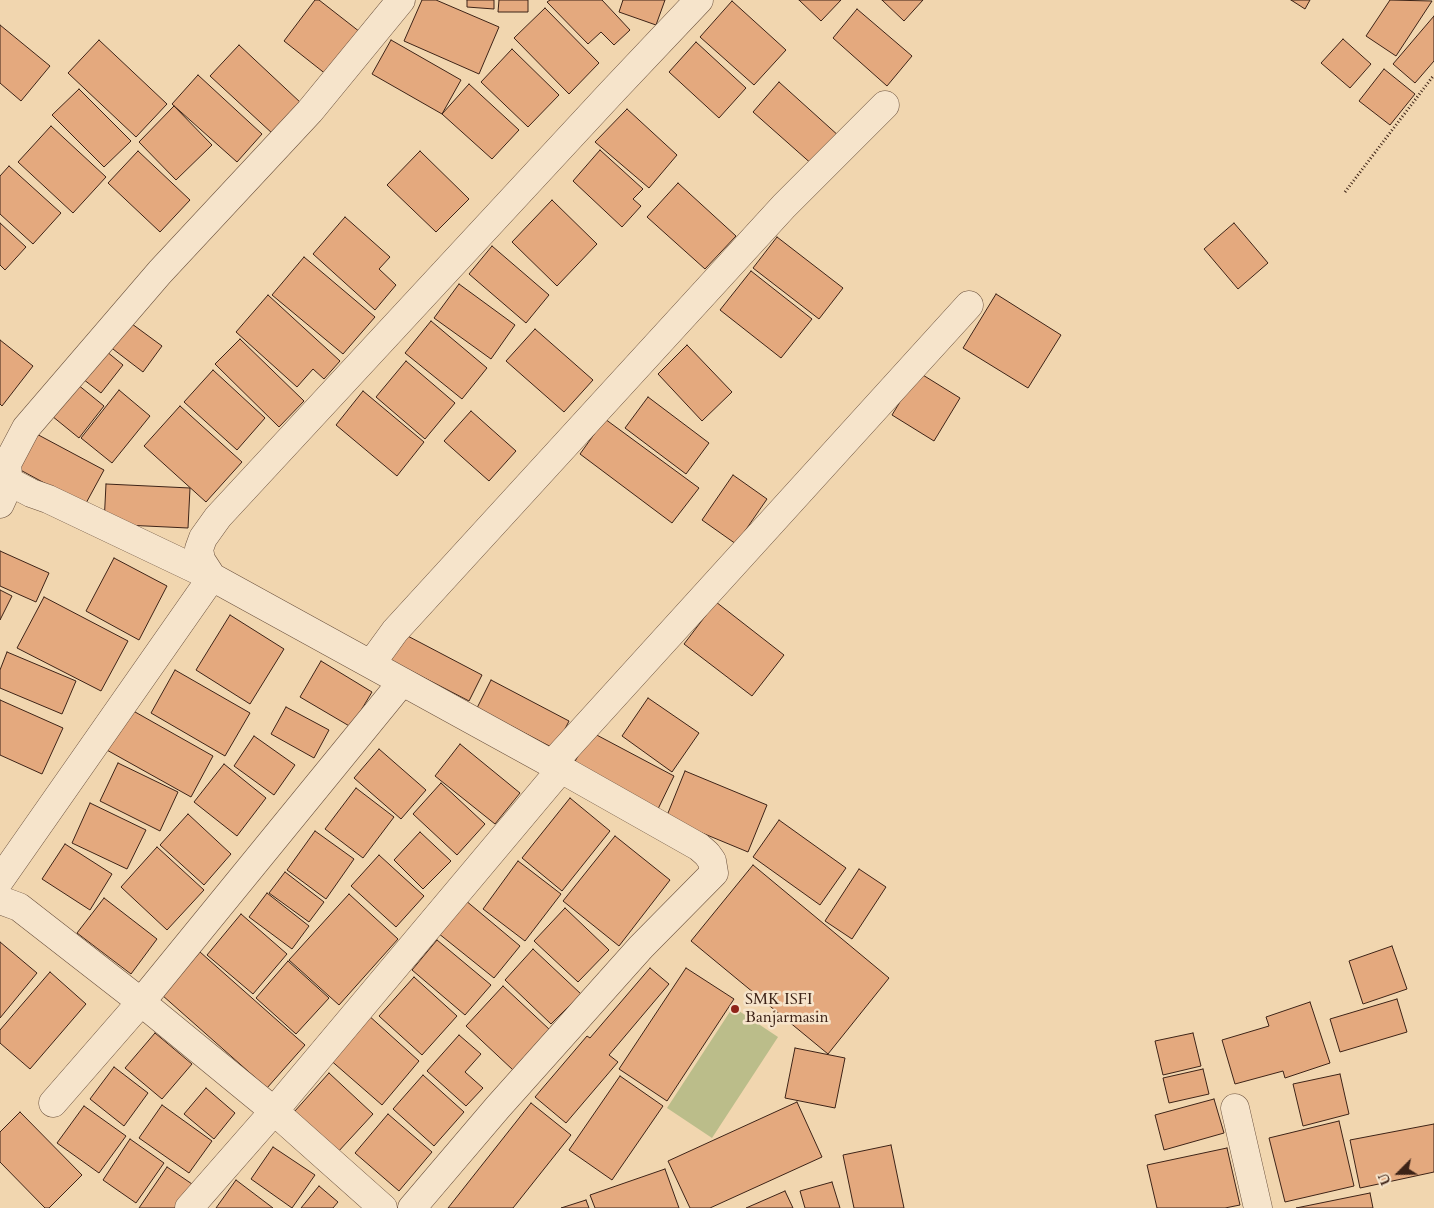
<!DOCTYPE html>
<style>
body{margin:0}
#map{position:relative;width:1434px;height:1208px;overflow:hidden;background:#f1d6af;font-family:Cardo,serif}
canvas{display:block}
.north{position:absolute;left:1374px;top:1148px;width:50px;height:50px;-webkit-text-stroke:4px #f6e4cb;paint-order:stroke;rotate:247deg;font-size:14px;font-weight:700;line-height:20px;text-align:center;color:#3d2317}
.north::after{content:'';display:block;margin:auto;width:18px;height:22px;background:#3d2317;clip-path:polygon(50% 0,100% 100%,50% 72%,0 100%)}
</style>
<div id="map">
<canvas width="1434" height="1208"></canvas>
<div class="north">U</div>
</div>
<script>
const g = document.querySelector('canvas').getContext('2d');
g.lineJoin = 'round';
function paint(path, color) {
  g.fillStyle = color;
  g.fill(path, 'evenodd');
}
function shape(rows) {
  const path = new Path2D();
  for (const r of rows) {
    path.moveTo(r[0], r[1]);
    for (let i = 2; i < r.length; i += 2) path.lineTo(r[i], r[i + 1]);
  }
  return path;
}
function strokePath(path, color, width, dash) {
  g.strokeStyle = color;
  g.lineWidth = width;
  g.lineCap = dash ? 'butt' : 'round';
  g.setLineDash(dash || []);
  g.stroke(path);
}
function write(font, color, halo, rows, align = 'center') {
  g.font = font + ' Cardo,serif';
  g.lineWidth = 5;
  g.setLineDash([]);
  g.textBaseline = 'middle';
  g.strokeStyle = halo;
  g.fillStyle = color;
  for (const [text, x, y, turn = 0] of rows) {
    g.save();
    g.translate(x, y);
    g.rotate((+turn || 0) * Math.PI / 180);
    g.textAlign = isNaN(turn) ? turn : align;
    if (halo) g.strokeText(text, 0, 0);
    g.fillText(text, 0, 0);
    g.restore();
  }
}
paint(shape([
 [733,1007,778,1037,712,1138,667,1108]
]), '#bbbd8a');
const building = shape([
 [315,0,319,0,360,32,327,75,284,41,315,0],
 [422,0,436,0,499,27,479,74,404,41,422,0],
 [467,0,494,0,494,9,467,7,467,0],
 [499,0,528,0,528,12,498,12,499,0],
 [550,0,602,0,630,30,614,45,601,32,588,44,547,2,550,0],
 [623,0,665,0,656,25,619,12,623,0],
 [799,0,841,0,821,21,799,0],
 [882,0,923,0,904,21,882,0],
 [1291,0,1310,0,1305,9,1291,0],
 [1390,0,1432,1,1396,56,1366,36,1390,0],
 [732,1,786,50,754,85,700,37,732,1],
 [545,8,599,63,569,94,514,38,545,8],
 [857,9,912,56,887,86,833,38,857,9],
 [1434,16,1434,61,1415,83,1393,64,1434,16],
 [0,25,50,66,21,101,0,83,0,25],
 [1343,39,1371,64,1350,88,1321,63,1343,39],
 [99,40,167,104,136,137,68,73,99,40],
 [391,40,461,80,442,114,372,74,391,40],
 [696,42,746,88,719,118,669,72,696,42],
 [239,45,301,103,273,134,210,76,239,45],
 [512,49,559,95,528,127,481,82,512,49],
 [1384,69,1415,94,1390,125,1359,101,1384,69],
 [198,75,262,134,237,162,172,104,198,75],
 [779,82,840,137,814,166,753,112,779,82],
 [469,84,519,130,492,159,442,114,469,84],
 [79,89,131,141,104,167,52,115,79,89],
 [174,106,212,145,176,180,139,142,174,106],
 [627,109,677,155,649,188,595,142,627,109],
 [51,126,106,177,73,213,18,162,51,126],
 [600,150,643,189,633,199,641,206,622,227,573,181,600,150],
 [138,151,190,200,160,232,108,183,138,151],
 [420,151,469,199,436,232,387,185,420,151],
 [9,166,61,213,33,244,0,214,0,176,9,166],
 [678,183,736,236,705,269,647,217,678,183],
 [552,200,597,244,557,286,512,242,552,200],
 [345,217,390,257,379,269,396,285,375,310,313,254,345,217],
 [0,223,26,247,5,270,0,265,0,223],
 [1234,223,1268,263,1238,289,1204,249,1234,223],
 [777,237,843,288,819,319,753,268,777,237],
 [492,246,549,295,526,323,469,274,492,246],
 [304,257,375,317,343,354,272,295,304,257],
 [751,271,812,319,781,358,720,310,751,271],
 [459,284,515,325,491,359,434,318,459,284],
 [996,294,1061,335,1028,388,963,348,996,294],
 [268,295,340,361,324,379,313,369,297,387,236,332,268,295],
 [128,321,162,346,143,372,109,346,128,321],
 [431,321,487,368,462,399,405,353,431,321],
 [535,329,593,380,564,412,506,361,535,329],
 [240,339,304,401,279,427,215,364,240,339],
 [0,340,33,366,2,406,0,404,0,340],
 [687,345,732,392,702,421,658,374,687,345],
 [106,351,123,365,101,393,83,379,106,351],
 [406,361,455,403,425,439,376,397,406,361],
 [213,370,265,418,237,450,184,402,213,370],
 [918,372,960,398,934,441,892,415,918,372],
 [77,384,104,406,79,438,52,416,77,384],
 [119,390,150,416,112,463,81,438,119,390],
 [363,391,424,442,397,476,336,425,363,391],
 [648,397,709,443,686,474,625,428,648,397],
 [180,406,242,462,206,502,144,446,180,406],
 [471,411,516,451,489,481,444,441,471,411],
 [605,419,699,488,672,523,580,454,605,419],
 [31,431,104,470,85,505,13,466,31,431],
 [733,475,767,499,736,544,702,520,733,475],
 [106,484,190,488,188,528,104,524,106,484],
 [0,551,49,573,36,602,0,586,0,551],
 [114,558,167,586,139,640,86,611,114,558],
 [0,590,12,596,0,620,0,590],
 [44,597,128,641,101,691,17,648,44,597],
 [716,602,784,655,752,696,684,644,716,602],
 [230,615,284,649,250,704,196,670,230,615],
 [402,633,482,675,469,701,388,659,402,633],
 [7,652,76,681,62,714,0,688,0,670,7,652],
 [321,661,372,692,351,727,300,697,321,661],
 [175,670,250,713,225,756,151,713,175,670],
 [491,680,569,721,555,749,477,708,491,680],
 [648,698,699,733,672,772,622,736,648,698],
 [0,700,63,728,42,774,0,755,0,700],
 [286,707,329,730,314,758,271,734,286,707],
 [128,708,213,756,191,797,105,749,128,708],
 [591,732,674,776,657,811,572,767,591,732],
 [254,736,295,765,274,795,234,766,254,736],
 [460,744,520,793,495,824,435,776,460,744],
 [379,749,426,790,401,819,354,778,379,749],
 [118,763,178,792,160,831,100,801,118,763],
 [224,764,266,798,237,836,194,802,224,764],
 [685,771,767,805,748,852,666,818,685,771],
 [441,783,485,824,457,855,413,814,441,783],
 [356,788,394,817,363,858,325,829,356,788],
 [570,798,610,831,562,891,522,858,570,798],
 [90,803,146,830,127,869,72,843,90,803],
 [188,814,231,854,204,885,160,845,188,814],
 [779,820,846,868,820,905,753,857,779,820],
 [315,831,354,859,326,899,287,870,315,831],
 [420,832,451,861,423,889,394,860,420,832],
 [615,836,670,880,619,946,563,901,615,836],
 [65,844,112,874,90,910,42,879,65,844],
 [157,847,204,890,167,930,121,887,157,847],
 [379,855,424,896,396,927,351,886,379,855],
 [518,861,561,894,525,941,483,909,518,861],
 [753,865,889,978,828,1054,691,941,753,865],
 [859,869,886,887,852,939,825,921,859,869],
 [285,872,324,902,309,922,269,893,285,872],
 [267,893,309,926,292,949,249,917,267,893],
 [349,894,398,939,339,1005,289,960,349,894],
 [104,898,157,939,131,974,77,933,104,898],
 [465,900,520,946,494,978,438,933,465,900],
 [565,908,609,950,578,982,534,941,565,908],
 [241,914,287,954,253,994,207,955,241,914],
 [437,940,491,985,465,1015,412,970,437,940],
 [0,942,37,973,0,1018,0,942],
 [1392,946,1407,989,1363,1004,1349,961,1392,946],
 [533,949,581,994,551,1024,505,980,533,949],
 [200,952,305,1045,267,1088,162,995,200,952],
 [288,961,329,998,296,1034,256,998,288,961],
 [650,968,669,984,609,1055,618,1062,566,1123,535,1097,587,1036,590,1038,650,968],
 [686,968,734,999,667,1101,619,1069,686,968],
 [50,972,86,1004,30,1069,0,1043,0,1030,50,972],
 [414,977,457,1016,422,1055,379,1016,414,977],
 [503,986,550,1030,513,1070,466,1026,503,986],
 [1397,999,1407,1032,1340,1052,1330,1019,1397,999],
 [1310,1002,1330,1063,1285,1078,1283,1071,1235,1084,1222,1040,1269,1026,1266,1017,1310,1002],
 [367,1014,419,1061,382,1105,328,1058,367,1014],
 [155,1033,192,1064,162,1099,125,1068,155,1033],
 [1193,1033,1201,1066,1163,1075,1155,1041,1193,1033],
 [459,1035,481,1054,465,1072,483,1088,466,1106,427,1071,459,1035],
 [795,1048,845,1058,835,1108,785,1098,795,1048],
 [114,1067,148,1093,124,1126,90,1099,114,1067],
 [1203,1069,1209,1094,1169,1103,1163,1078,1203,1069],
 [329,1073,373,1114,337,1153,294,1112,329,1073],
 [1340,1074,1349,1114,1303,1126,1293,1084,1340,1074],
 [423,1075,464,1112,434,1146,393,1109,423,1075],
 [620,1076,663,1106,612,1180,569,1150,620,1076],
 [206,1088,235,1113,214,1139,184,1114,206,1088],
 [1214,1099,1224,1133,1164,1150,1155,1115,1214,1099],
 [797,1102,822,1157,710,1208,690,1208,668,1161,797,1102],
 [531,1103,571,1135,513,1208,448,1208,531,1103],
 [162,1105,212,1141,189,1173,139,1138,162,1105],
 [84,1106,126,1136,99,1173,57,1143,84,1106],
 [20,1112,82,1175,49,1208,45,1208,0,1162,0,1132,20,1112],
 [388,1114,432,1152,399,1191,355,1153,388,1114],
 [1339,1121,1354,1186,1285,1202,1269,1138,1339,1121],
 [1434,1124,1434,1172,1360,1188,1350,1140,1434,1124],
 [130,1139,164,1163,136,1203,103,1180,130,1139],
 [891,1145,904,1208,854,1208,843,1155,891,1145],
 [273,1147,315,1175,292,1208,251,1179,273,1147],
 [1227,1148,1240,1205,1225,1208,1157,1208,1147,1165,1227,1148],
 [167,1167,192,1184,175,1208,139,1208,167,1167],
 [665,1169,679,1208,595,1208,590,1195,665,1169],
 [236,1180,273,1208,216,1208,236,1180],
 [832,1182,840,1208,805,1208,800,1191,832,1182],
 [319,1186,338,1202,333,1208,301,1208,319,1186],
 [785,1191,793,1208,746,1208,785,1191],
 [1370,1193,1373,1208,1296,1208,1370,1193],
 [586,1200,589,1208,561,1208,586,1200]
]);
paint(building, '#e4a97e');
strokePath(building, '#3d2317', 1);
const minor = shape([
 [0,504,10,482],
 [212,577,201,560,199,549,203,538,218,517,611,93,699,0],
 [371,664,395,631,784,206,885,105],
 [552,764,969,305],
 [0,880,212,577],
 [0,900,19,907,141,1002,274,1111,383,1208],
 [53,1103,141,1002,402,682],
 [1235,1108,1258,1208],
 [189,1208,274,1111,561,769,212,577,48,499,31,493,10,482,8,475,7,464,26,428,160,272,310,111,401,0],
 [412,1208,498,1107,641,947,714,873,712,861,707,854,699,847,561,769]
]);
strokePath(minor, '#6a503d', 29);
strokePath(shape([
 [1345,192,1434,75]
]), '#3d2317', 3, [1, 2.5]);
strokePath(minor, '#f6e4cb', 28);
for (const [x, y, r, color] of [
 [735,1009,5,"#8f2418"]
]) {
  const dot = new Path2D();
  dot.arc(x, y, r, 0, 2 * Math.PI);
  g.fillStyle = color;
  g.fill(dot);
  strokePath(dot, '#f6e4cb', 2);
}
write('16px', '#3d2317', '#f6e4cb', [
 ["SMK ISFI",745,1000],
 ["Banjarmasin",745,1018]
], 'left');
</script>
